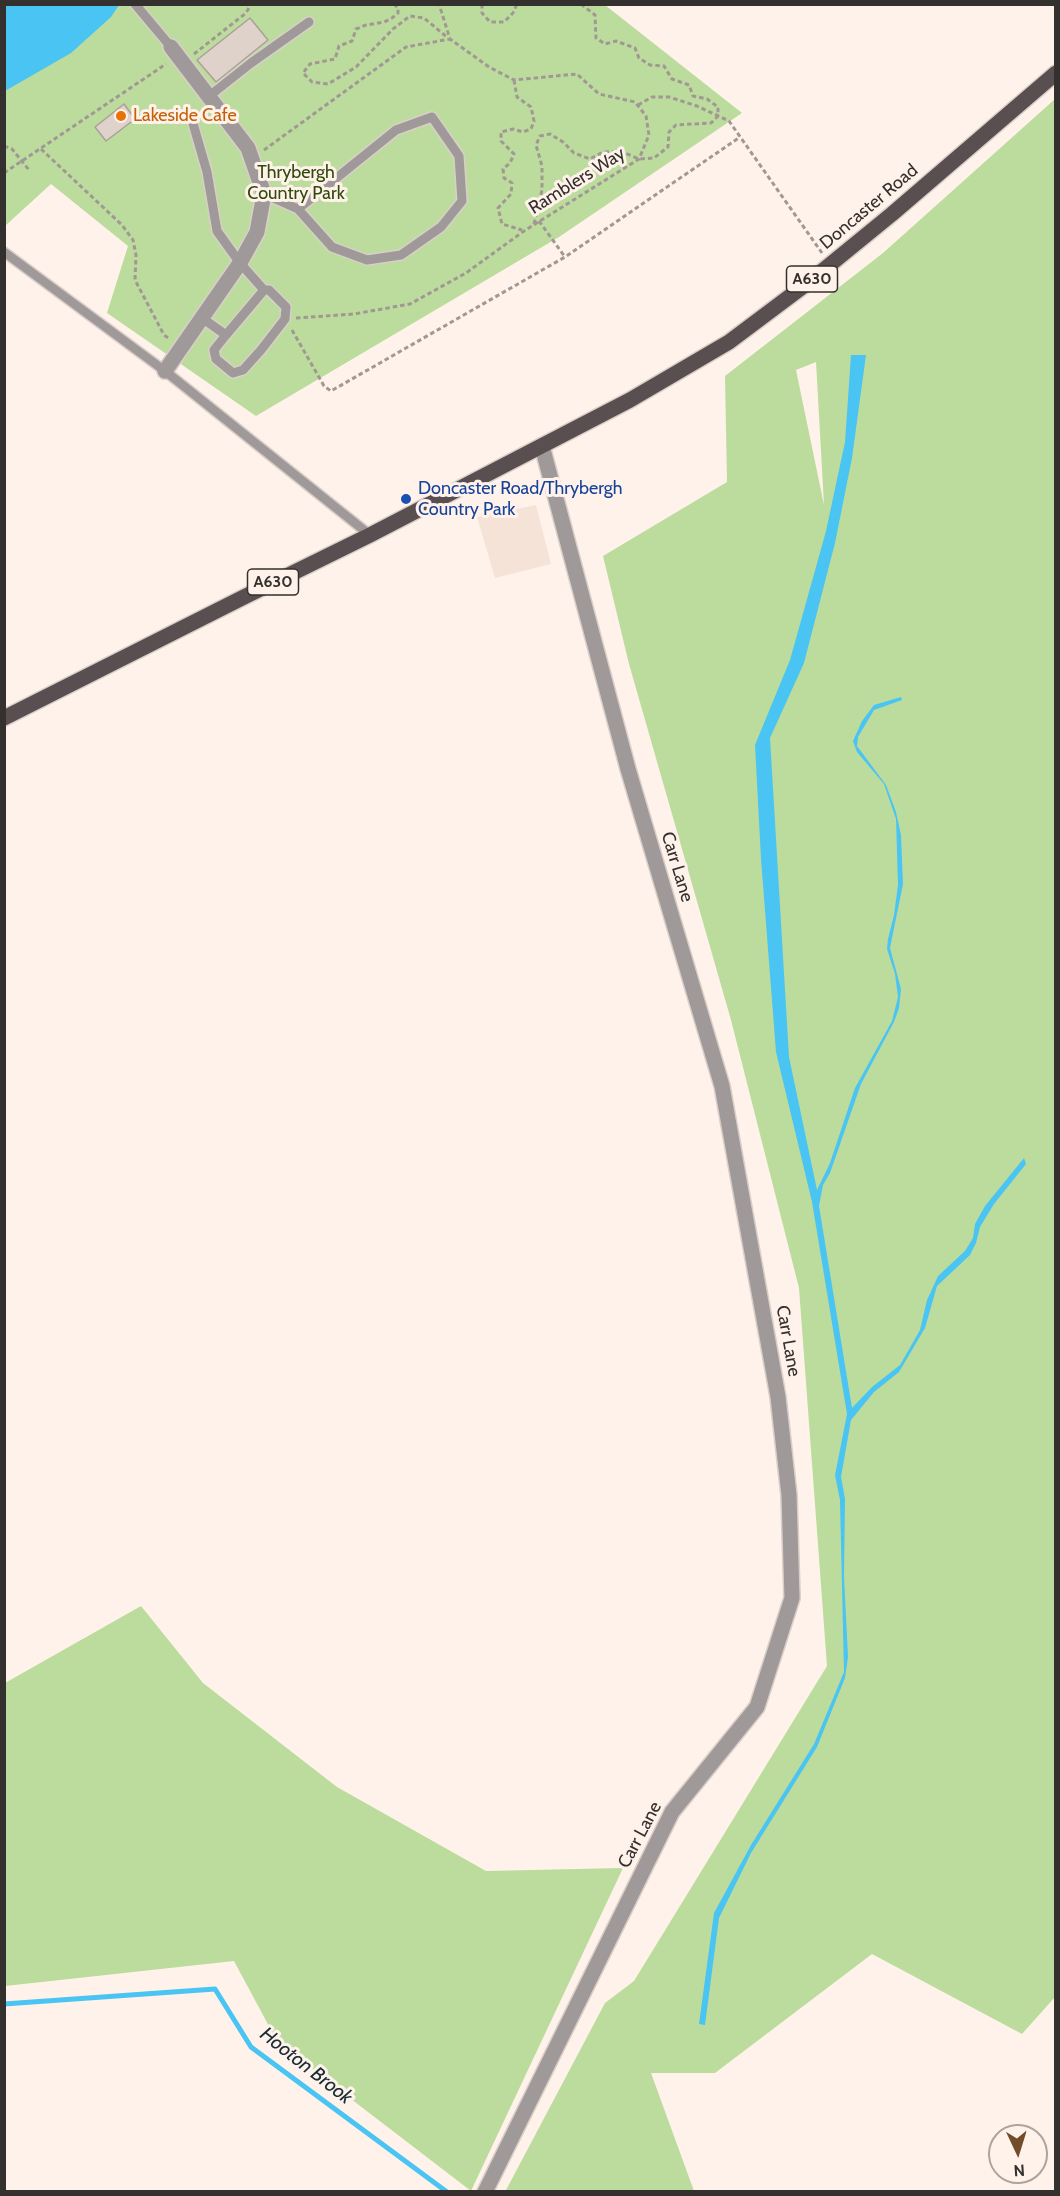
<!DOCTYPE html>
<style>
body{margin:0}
#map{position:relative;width:1060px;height:2196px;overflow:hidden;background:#fff2ea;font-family:Cabin,sans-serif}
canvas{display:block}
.frame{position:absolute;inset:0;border:6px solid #34302d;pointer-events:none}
.north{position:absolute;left:988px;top:2124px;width:60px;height:60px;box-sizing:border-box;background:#fff2ea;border:2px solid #aea49e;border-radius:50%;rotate:176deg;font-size:16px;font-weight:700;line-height:24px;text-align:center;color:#34302d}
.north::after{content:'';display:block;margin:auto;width:21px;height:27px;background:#724d29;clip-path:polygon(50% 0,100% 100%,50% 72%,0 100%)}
</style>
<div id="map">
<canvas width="1060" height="2196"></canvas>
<div class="frame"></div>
<div class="north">N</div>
</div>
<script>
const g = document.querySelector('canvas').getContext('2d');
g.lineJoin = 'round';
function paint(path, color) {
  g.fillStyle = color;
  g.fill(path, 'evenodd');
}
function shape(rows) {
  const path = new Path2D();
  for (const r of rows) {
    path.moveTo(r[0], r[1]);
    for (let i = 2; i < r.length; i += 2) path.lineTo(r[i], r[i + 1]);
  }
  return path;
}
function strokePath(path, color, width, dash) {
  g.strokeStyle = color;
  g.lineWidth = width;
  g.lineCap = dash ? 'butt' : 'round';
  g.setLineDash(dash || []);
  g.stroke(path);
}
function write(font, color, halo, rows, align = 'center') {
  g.font = font + ' Cabin,sans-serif';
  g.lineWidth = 6;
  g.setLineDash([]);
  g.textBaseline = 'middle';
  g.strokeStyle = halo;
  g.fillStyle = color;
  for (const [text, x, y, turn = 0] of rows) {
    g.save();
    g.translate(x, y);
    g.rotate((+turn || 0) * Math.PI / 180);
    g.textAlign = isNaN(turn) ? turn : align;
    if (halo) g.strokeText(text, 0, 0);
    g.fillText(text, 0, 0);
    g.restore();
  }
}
paint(shape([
 [536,505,551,564,495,578,477,517]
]), '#f6e3d7');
paint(shape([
 [5,5,605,5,742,113,559,237,256,416,107,313,128,246,51,184,5,226],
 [1055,99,1055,1997,1022,2034,872,1954,715,2073,651,2073,694,2191,505,2192,605,2003,634,1981,827,1666,799,1288,731,1020,629,664,603,556,727,482,725,376,883,253],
 [816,362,824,505,796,370],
 [141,1606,203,1683,337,1787,486,1871,623,1868,471,2191,278,2043,234,1961,5,1986,5,1683]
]), '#bcdc9d');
paint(shape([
 [5,4,119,4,119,5,111,17,71,53,5,91],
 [851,355,866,355,852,458,835,543,804,663,770,738,789,1057,817,1190,830,1163,855,1088,892,1021,898,997,895,974,887,949,888,939,894,915,898,885,896,819,884,784,857,752,853,741,862,721,874,705,901,697,902,700,874,710,858,737,857,746,886,785,896,812,901,835,903,884,890,948,901,989,899,1008,894,1022,861,1084,830,1173,823,1185,819,1206,852,1408,872,1387,900,1365,920,1330,927,1300,938,1276,965,1251,973,1238,975,1224,985,1206,1024,1158,1026,1164,994,1204,980,1227,976,1243,970,1255,937,1286,925,1328,899,1372,874,1392,851,1420,841,1477,845,1499,844,1577,848,1657,845,1678,817,1747,751,1853,719,1918,705,2025,699,2024,714,1913,751,1845,814,1744,844,1672,840,1500,835,1475,847,1414,812,1202,776,1052,761,859,755,745,790,660,826,531,845,442]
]), '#4ac4f2');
strokePath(shape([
 [4,2004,215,1989,251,2047,447,2192]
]), '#4ac4f2', 5);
const building = shape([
 [250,18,268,40,216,82,197,60,250,18],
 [124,104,135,119,106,141,95,127,124,104]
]);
paint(building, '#ded2ca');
strokePath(building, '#aca099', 1.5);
const service = shape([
 [135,4,171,47],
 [208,97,251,63,309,22],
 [192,120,207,172,217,231,240,263,264,290],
 [264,194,298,209,332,247,367,260,401,255,441,227,462,201,459,156,432,117,396,130,298,209],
 [4,252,165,371,370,535],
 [202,318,226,335,214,350,216,359,233,373,243,370,261,350,285,319,286,307,269,290,264,290,226,335]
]);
const minor = shape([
 [165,371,240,263,257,232,264,194,248,148,171,47],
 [485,2192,672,1812,757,1707,792,1598,789,1495,778,1397,722,1086,628,769,542,446]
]);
const primary = shape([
 [4,718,244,597,370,535,630,400,729,342,805,285,892,214,1056,73]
]);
strokePath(service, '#dacfc8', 12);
strokePath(minor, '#dacfc8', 18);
strokePath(primary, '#dacfc8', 18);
strokePath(shape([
 [394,4,398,8,398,13,392,18,384,22,366,25,356,29,352,41,339,46,335,59,310,64,303,73,312,82,328,84,356,67,393,29,410,16,424,18,448,38],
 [482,4,482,13,490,22,504,22,513,13,517,4],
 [194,54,246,13,251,4],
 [514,80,517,97,531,107,534,121,531,129,523,132,513,129,501,132,501,141,514,154,510,163,503,169,504,178,512,183,511,194,498,208,502,224,522,230],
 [638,105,652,97,669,97,697,106,729,121,822,253],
 [4,146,12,149,29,170],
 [41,149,122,225,133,240,136,255,135,280,164,335,170,339],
 [264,150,406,47,450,39],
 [4,173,166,64],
 [539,221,565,257],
 [534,224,542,190,542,166,536,145,540,136,550,134,563,142,574,153,590,159,603,152,620,151,639,159,654,158,668,147,669,132,676,125,711,123,718,116,718,107,707,99,693,96,689,85,672,79,664,66,650,65,639,58,635,48,616,41,605,44,596,38,595,15,581,4],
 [296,318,354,314,410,304,466,273,524,231,639,159,649,135,646,116,635,102,599,94,577,74,514,80,489,67,450,39,439,4],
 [292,330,324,386,331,391,565,257,740,137]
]), '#a19893', 3, [4.5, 3]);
strokePath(service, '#9f999a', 9);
strokePath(minor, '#9f999a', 15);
strokePath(primary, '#594f51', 15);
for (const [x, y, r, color] of [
 [121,116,6,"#e8710a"],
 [406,499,6,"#1a4fb4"]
]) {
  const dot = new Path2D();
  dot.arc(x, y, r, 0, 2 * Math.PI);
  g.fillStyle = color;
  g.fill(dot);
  strokePath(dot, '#fff2ea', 2);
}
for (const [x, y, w] of [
 [812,279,51],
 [273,582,51]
]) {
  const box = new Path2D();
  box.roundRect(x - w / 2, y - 13, w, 26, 4.5);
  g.fillStyle = '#fff2ea';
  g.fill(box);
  strokePath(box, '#34302d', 1.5);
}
write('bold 16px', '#34302d', null, [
 ["A630",812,279],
 ["A630",273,582]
]);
write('18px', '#c56008', '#fff2ea', [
 ["Lakeside Cafe",133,116]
], 'left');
write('18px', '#2f4a0a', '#fff2ea', [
 ["Thrybergh",296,173],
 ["Country Park",296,194]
]);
write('18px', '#34302d', '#fff2ea', [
 ["Ramblers Way",577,181,-32],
 ["Doncaster Road",869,207,-40],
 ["Carr Lane",677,867,73],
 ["Carr Lane",788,1341,80],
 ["Carr Lane",640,1835,-62]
]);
write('18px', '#164399', '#fff2ea', [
 ["Doncaster Road/Thrybergh",418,489],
 ["Country Park",418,510]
], 'left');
write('italic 20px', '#182d36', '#fff2ea', [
 ["Hooton Brook",306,2066,38]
]);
</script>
